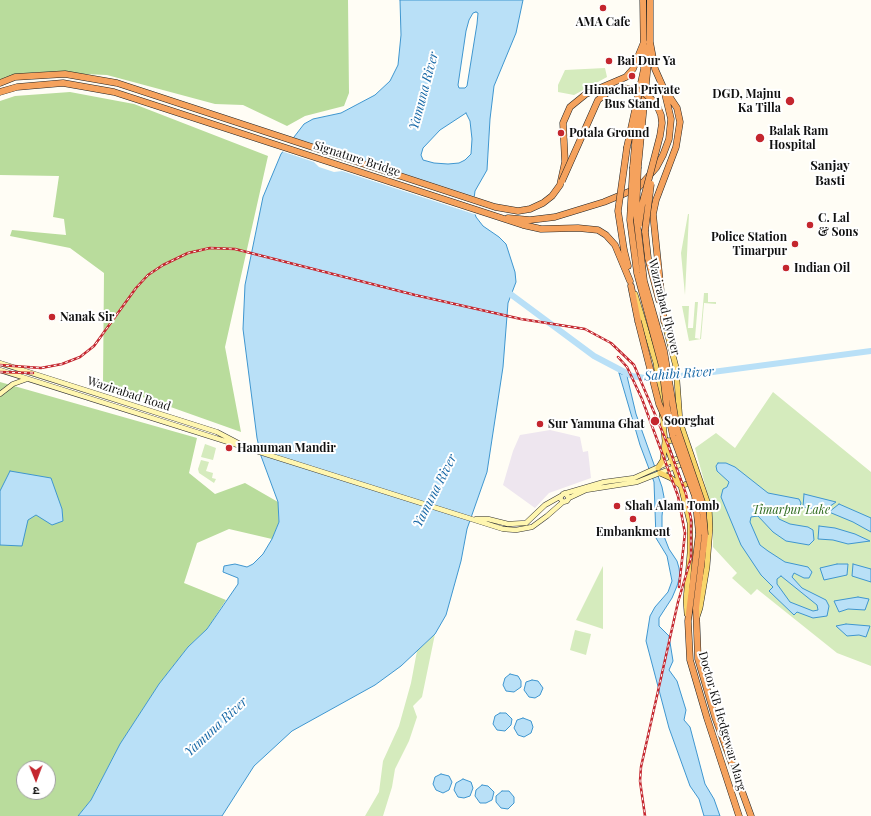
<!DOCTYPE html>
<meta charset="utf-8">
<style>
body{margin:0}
#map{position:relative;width:871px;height:816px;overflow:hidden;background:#fffdf5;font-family:"Playfair Display","Noto Sans Devanagari",serif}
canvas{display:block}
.north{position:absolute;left:16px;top:760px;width:40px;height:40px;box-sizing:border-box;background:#fff;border:1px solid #a0a0a0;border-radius:50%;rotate:179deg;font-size:11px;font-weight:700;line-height:16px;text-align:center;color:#111}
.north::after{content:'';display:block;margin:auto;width:14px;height:18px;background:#c4262e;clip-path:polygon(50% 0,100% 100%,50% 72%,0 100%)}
</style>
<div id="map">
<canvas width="871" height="816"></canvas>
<div class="north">उ</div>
</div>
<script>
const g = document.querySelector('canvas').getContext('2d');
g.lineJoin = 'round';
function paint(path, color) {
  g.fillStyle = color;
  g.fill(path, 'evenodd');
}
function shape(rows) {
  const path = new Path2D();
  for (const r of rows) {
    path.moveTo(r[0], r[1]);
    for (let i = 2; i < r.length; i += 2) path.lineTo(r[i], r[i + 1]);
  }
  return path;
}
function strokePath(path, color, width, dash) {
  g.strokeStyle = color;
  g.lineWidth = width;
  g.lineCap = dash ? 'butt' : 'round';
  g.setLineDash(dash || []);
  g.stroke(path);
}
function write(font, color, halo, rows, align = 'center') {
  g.font = font + ' "Playfair Display",serif';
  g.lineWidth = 4;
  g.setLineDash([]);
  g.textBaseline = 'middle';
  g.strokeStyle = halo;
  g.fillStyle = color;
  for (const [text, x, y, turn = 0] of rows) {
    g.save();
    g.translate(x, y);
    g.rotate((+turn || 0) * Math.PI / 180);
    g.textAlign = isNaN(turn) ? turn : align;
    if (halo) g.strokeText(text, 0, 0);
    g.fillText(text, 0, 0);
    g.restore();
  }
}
paint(shape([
 [550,430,580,437,583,452,588,451,591,478,549,493,535,508,503,485,513,451,520,435]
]), '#eee6ef');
paint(shape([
 [605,68,607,77,574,95,558,92,558,85,565,70],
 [688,214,689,214,685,295,681,253],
 [704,293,708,293,708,302,716,302,716,304,704,303,701,339,689,341,682,306,689,306,688,328,693,328,695,302,698,302,695,338,700,339],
 [773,392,871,472,871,666,837,653,757,589,751,595,732,578,737,573,713,547,713,531,709,499,695,448,716,433,735,448],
 [205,444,216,448,213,460,201,457],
 [201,460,209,462,206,471,213,473,212,478,216,479,214,483,199,473,198,469],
 [603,566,603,629,576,620],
 [575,630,591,634,586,655,570,650],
 [435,634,422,697,413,706,417,717,409,741,395,769,392,787,383,816,365,816,379,792,383,761,399,726,411,683,417,651]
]), '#d5ebbd');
paint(shape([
 [0,0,348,0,349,93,344,106,305,116,287,126,243,105,215,104,107,75,37,72,0,80],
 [70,92,134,104,268,156,225,347,241,432,103,383,104,273,70,248,10,236,12,230,66,235,64,219,53,217,59,176,0,175,0,101,15,96],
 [0,382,197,438,189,473,215,494,245,483,278,502,279,522,272,539,229,529,197,543,184,583,226,600,207,629,188,647,159,684,120,744,91,800,78,816,0,816],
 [24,768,48,768,48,792,24,792]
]), '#b9dc9c');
const water = shape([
 [400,0,523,0,516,33,494,86,490,119,487,170,475,191,473,207,476,217,483,226,499,237,506,244,515,272,516,282,508,303,503,367,487,472,467,529,461,561,446,615,435,634,401,666,375,685,292,731,254,766,222,816,78,816,91,800,120,744,159,684,188,647,207,629,238,584,238,578,223,572,224,566,235,564,247,567,253,564,263,554,272,539,279,522,278,502,261,456,257,438,243,329,245,285,263,197,281,154,304,124,313,119,341,113,375,95,390,81,398,65,401,35,400,0],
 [476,12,478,13,477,24,467,86,465,88,459,88,458,85,466,31,469,20,473,13,476,12],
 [466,113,470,121,472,139,471,154,465,160,459,163,448,164,434,163,423,160,421,155,423,148,440,130,466,113],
 [619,373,627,376,636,414,662,487,664,497,662,516,662,531,669,549,677,561,679,568,680,576,677,586,672,598,659,618,659,626,669,636,673,661,669,670,677,681,686,710,684,720,690,727,705,784,714,799,720,816,704,816,699,799,690,786,669,728,646,641,650,616,655,607,668,592,672,581,667,556,656,538,654,482,640,445,619,373],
 [718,463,726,463,735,467,768,493,799,499,801,503,799,509,778,511,776,514,779,519,790,524,808,527,813,530,814,540,809,545,786,541,773,532,758,516,751,517,750,522,760,545,768,551,785,562,808,567,812,572,809,578,804,578,794,573,792,577,802,588,826,600,829,606,827,616,813,618,797,612,794,615,769,591,773,587,761,575,741,545,721,497,723,489,727,487,729,482,717,471,716,466,718,463],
 [781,576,817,605,818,610,813,611,790,602,777,584,777,579,781,576],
 [10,471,51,478,62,509,63,521,52,525,36,515,28,520,22,546,0,545,0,491,10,471],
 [804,494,836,502,823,511,803,507,804,494],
 [839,504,871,518,871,532,853,522,829,512,839,504],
 [819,526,835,528,855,534,870,541,848,544,833,540,818,539,819,526],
 [837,564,848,564,847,575,824,580,820,568,837,564],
 [853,564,871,569,871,582,852,576,853,564],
 [858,597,869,599,865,610,848,609,839,612,834,601,858,597],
 [846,624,870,626,866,637,859,635,847,636,836,626,846,624],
 [510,674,518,676,521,681,521,687,514,692,506,691,503,685,505,678,510,674],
 [532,680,538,681,543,688,540,695,535,698,529,697,524,690,526,682,532,680],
 [500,713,506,713,512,719,511,725,505,731,497,730,493,724,495,716,500,713],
 [523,718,531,721,533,727,531,733,524,737,518,735,514,728,517,720,523,718],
 [441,774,449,776,452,782,449,790,443,793,436,790,433,784,435,777,441,774],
 [463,779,471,782,473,788,470,796,464,798,458,797,454,790,456,783,463,779],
 [482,785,488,786,494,792,492,800,486,803,480,803,475,796,476,790,482,785],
 [502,791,509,791,514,797,514,803,508,809,501,808,496,802,496,796,502,791]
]);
paint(water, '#b9e0f7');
strokePath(water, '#3f96cf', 1);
paint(shape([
 [292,137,320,146,330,146,341,149,347,155,476,197,475,207,477,215,342,171,334,172,319,167,314,162,281,151]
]), '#fffdf5');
strokePath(shape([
 [624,371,625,379]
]), '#b9e0f7', 3.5);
strokePath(shape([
 [505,290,594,356,632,376,651,379,690,375,871,351]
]), '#b9e0f7', 6);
const secondary = shape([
 [0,363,217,432,240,444],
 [0,370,503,529,516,530,532,527,547,516,563,502],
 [0,394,13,384,27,379],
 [565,493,569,498,567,501,563,502,560,498,563,494,604,482,634,478,683,456],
 [569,498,586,490,637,482,685,463],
 [476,519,488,519,508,524,526,523,545,505,561,496]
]);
const primary = shape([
 [635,294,656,363,662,406],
 [664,321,676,367,680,422,709,507,710,528,707,567,700,608,697,617],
 [662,414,665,441,681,486,690,523,690,553,686,600,687,614],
 [658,468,663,460,665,441,677,440],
 [660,473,671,478,681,486,692,482]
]);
const highway = shape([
 [650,42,655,69,663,87,677,108,680,122,676,147,656,200,653,214,664,321],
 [0,83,15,77,65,74,117,83,495,207,518,211,530,209,543,203,552,196,560,185,565,162,563,123,570,107,586,94,626,77,633,69,644,42],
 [0,92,17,87,63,83,114,92,523,225,541,229,578,228,598,230,606,235,615,245,630,281],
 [627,147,644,69,643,0],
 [633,167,638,110],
 [638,167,650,42,650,0],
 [508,218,530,220,555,217,604,202,638,188,656,168,663,155,669,139,671,119,665,94],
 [645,231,648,258,659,300],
 [624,250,628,266],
 [631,286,638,321],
 [699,533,688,621,690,660,707,718,739,816],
 [705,535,696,608,698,659,715,717,751,816]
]);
strokePath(secondary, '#333', 5.5);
strokePath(primary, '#222', 6);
strokePath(highway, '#222', 7);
strokePath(secondary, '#fff6b0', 4.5);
strokePath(primary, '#f9d66b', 5);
strokePath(highway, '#f5a25d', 6);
const rail = shape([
 [618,357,627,367,642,399,678,496,685,533,679,587],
 [0,365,41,368,62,364,80,357,94,346,136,288,148,275,163,265,188,253,210,248,235,249,415,295,521,319,585,329,611,343,634,365,668,445,686,494,691,519,691,558,678,602,641,767,640,781,645,816],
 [0,372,33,373]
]);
strokePath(rail, '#c4262e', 2.5);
strokePath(rail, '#fff', 1, [3]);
const highwayBridge = shape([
 [633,167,630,220,637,273,662,366,667,408,673,436,695,496,699,533],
 [638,167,636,214,644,281,664,351,677,429,702,502,705,535],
 [562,181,598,100,607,93,621,88,633,89,644,93,656,103,661,115,662,123,660,136,642,205,639,225],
 [645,231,651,184],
 [624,250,618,211,627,147],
 [638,321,659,404,667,422]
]);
strokePath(highwayBridge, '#222', 7, []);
strokePath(highwayBridge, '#f5a25d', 6);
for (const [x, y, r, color] of [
 [603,8,4,"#c4262e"],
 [609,61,4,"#c4262e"],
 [632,76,4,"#c4262e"],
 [790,101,5,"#c4262e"],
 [561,133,4,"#c4262e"],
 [760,138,5,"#c4262e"],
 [810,225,4,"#c4262e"],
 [795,244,4,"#c4262e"],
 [786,268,4,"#c4262e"],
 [52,317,4,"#c4262e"],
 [655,421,5,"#c4262e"],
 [540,424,4,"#c4262e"],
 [229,448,4,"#c4262e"],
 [617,506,4,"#c4262e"],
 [633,519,4,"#c4262e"]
]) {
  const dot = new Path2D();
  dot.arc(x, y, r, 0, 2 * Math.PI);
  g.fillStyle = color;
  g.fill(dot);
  strokePath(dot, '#fff', 1.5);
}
write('bold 12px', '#111', '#fff', [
 ["AMA Cafe",603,22,"center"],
 ["Bai Dur Ya",617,61],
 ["Himachal Private",632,90,"center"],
 ["Bus Stand",632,104,"center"],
 ["DGD, Majnu",781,94,"right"],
 ["Ka Tilla",781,108,"right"],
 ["Balak Ram",769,131],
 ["Hospital",769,145],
 ["Potala Ground",569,133],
 ["C. Lal",818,218],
 ["& Sons",818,232],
 ["Police Station",787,237,"right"],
 ["Timarpur",787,251,"right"],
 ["Indian Oil",794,268],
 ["Nanak Sir",60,317],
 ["Soorghat",664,421],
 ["Sur Yamuna Ghat",548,424],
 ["Hanuman Mandir",237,448],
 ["Shah Alam Tomb",625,506],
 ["Embankment",633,532,"center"]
], 'left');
write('12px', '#111', '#fff', [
 ["Signature Bridge",357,159,18],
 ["Wazirabad Flyover",664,307,76],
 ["Wazirabad Road",129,394,18],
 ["Doctor KB Hedgewar Marg",722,721,74]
]);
write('italic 12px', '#2f6b1f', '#fff', [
 ["Timarpur Lake",791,510]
]);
write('italic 13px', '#1768a6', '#fff', [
 ["Yamuna River",424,91,-75],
 ["Sahibi River",679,374,-4],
 ["Yamuna River",435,491,-63],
 ["Yamuna River",216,727,-43]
]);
write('bold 13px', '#111', '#fff', [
 ["Sanjay",830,166],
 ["Basti",830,181]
]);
</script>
